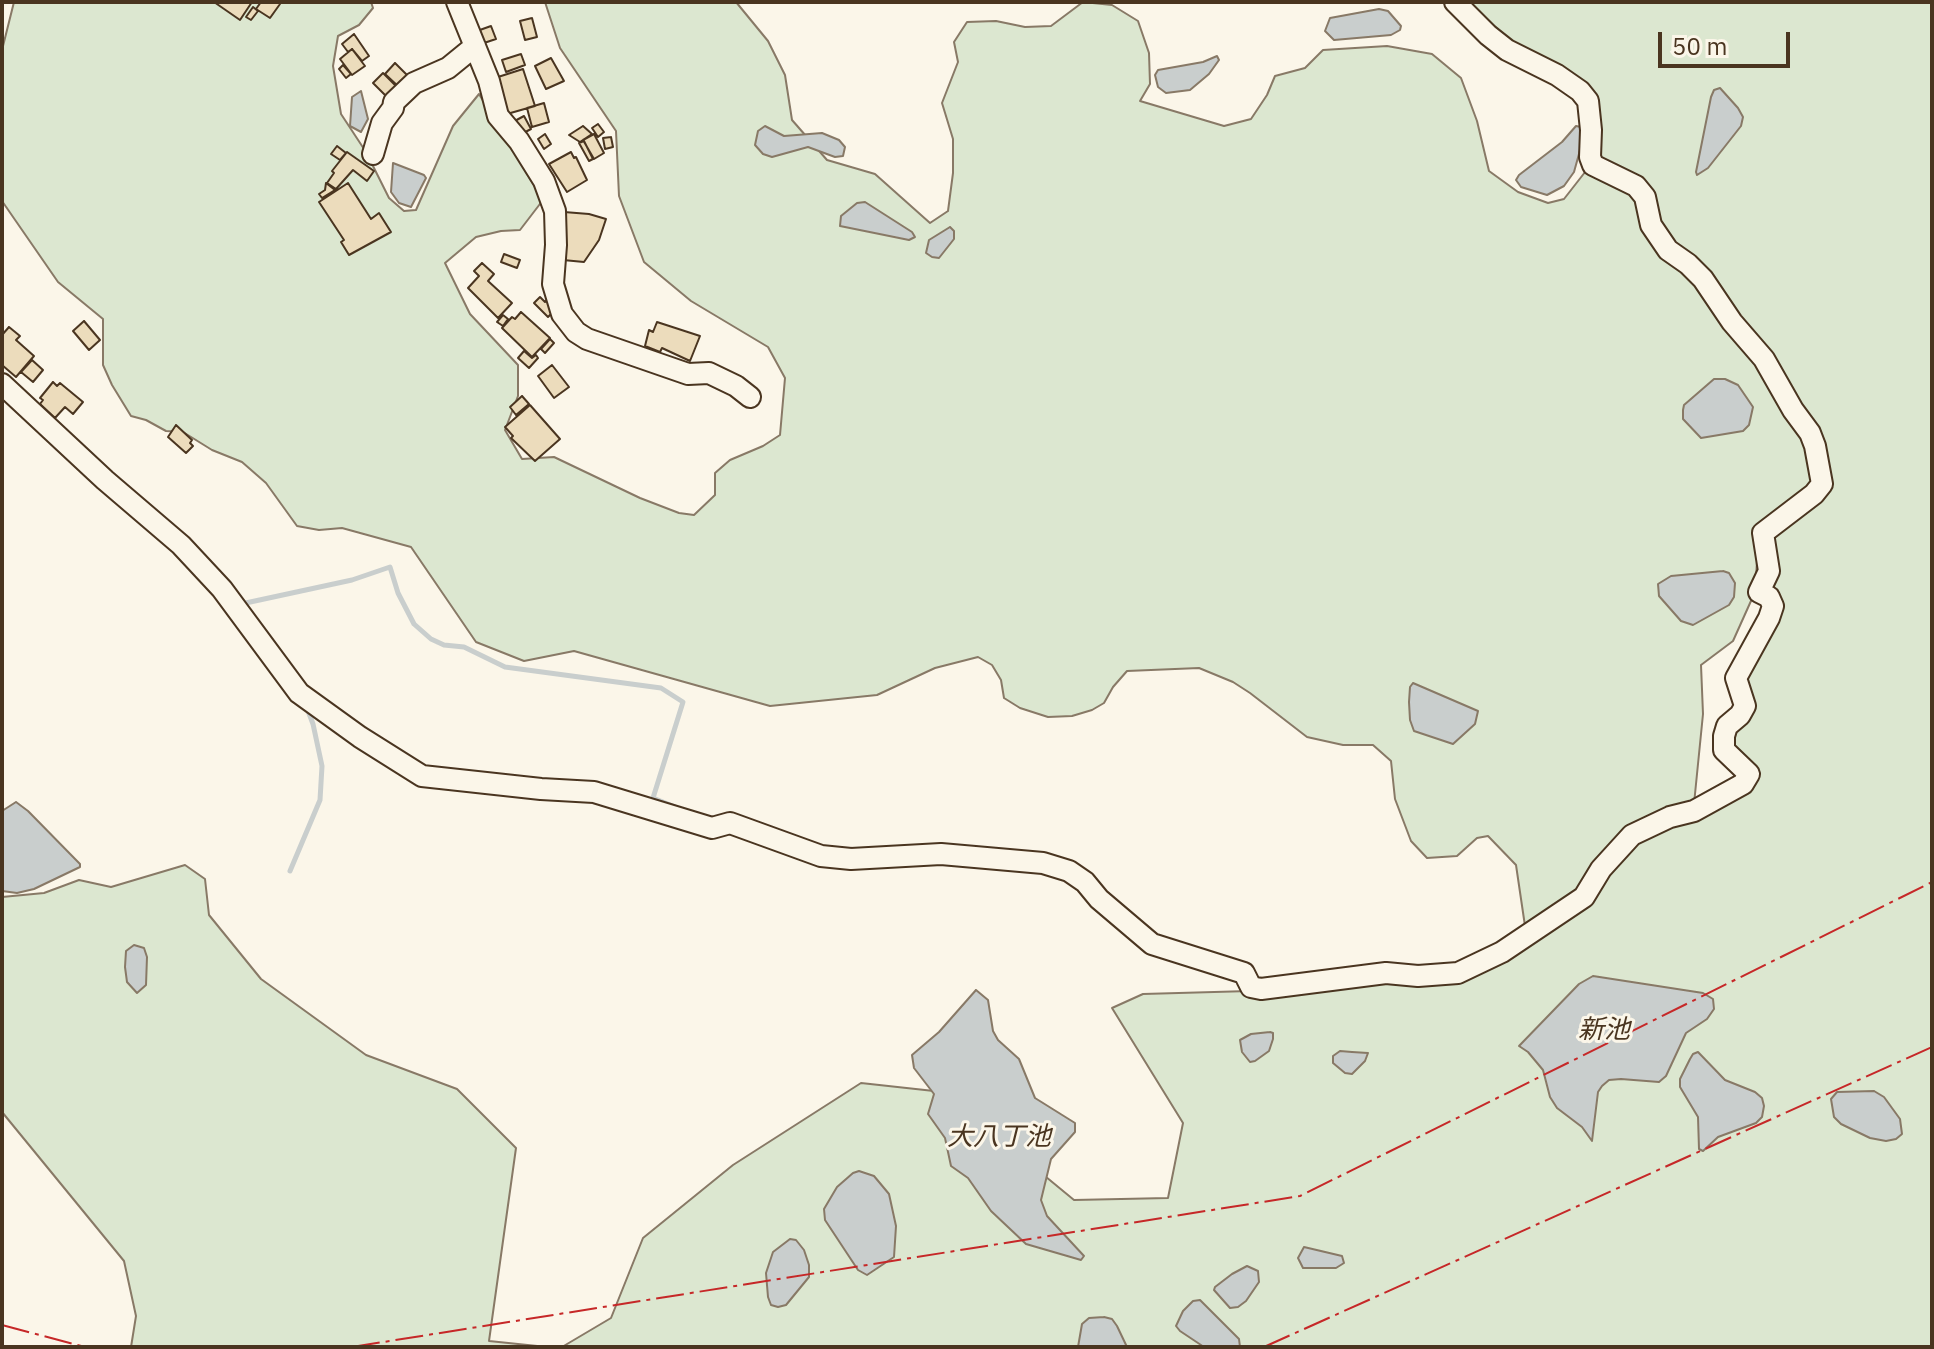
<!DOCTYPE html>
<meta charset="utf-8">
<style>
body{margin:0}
#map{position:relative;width:1934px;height:1349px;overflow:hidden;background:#fbf6e9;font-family:"IBM Plex Sans",sans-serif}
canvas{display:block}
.frame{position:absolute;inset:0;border:4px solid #4a3520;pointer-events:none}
.scale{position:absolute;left:1658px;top:32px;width:132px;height:36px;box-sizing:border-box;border:4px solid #4a3520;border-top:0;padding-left:10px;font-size:24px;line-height:28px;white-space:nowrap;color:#4a3520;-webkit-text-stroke:6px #fbf6e9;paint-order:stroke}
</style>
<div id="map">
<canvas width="1934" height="1349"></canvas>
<div class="frame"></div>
<div class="scale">50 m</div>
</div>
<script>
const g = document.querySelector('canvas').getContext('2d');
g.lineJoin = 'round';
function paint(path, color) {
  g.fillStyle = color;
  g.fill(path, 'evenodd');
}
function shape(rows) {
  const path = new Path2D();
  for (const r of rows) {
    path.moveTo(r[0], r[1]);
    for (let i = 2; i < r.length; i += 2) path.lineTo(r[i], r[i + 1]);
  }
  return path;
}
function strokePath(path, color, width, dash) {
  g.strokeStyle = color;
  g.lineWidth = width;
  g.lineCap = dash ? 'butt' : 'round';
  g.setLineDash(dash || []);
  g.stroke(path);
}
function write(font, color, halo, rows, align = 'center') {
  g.font = font + ' "IBM Plex Sans","Noto Sans JP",sans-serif';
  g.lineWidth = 6;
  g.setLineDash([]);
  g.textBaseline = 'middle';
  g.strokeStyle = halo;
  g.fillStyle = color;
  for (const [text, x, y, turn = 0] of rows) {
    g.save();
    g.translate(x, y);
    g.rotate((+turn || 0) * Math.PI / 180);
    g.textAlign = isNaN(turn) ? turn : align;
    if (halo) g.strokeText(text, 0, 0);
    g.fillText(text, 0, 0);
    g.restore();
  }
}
const green = shape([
 [14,2,371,2,373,8,359,25,338,36,333,66,341,114,366,152,389,198,404,211,416,210,453,126,479,94,543,200,520,230,501,231,476,237,445,263,470,314,518,365,518,396,505,430,522,459,554,457,640,498,679,513,694,515,715,495,715,473,730,460,763,446,780,435,785,378,768,347,691,301,644,262,619,196,616,131,560,48,545,2,736,2,768,41,785,75,792,120,827,160,875,174,930,223,948,211,953,173,953,139,942,103,958,62,954,42,967,22,996,21,1025,27,1051,26,1083,2,1112,5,1138,21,1149,53,1150,84,1140,101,1224,126,1251,119,1267,95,1275,76,1305,68,1323,50,1387,46,1432,54,1461,78,1477,121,1489,171,1518,192,1548,203,1564,199,1589,167,1634,191,1682,265,1744,342,1805,434,1816,486,1759,531,1755,592,1733,641,1701,665,1703,714,1694,804,1673,808,1579,892,1525,926,1516,865,1488,836,1477,838,1457,856,1427,858,1411,841,1395,799,1391,761,1373,745,1343,745,1307,737,1250,693,1233,682,1199,668,1127,671,1113,687,1104,703,1092,710,1072,716,1048,717,1020,708,1004,698,1001,680,992,665,978,657,935,668,877,695,770,706,574,651,524,661,476,642,411,547,342,528,319,530,297,526,266,483,242,462,212,450,183,432,166,431,146,420,131,416,112,385,103,365,103,319,58,282,2,201,2,50,14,2],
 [1469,2,1932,2,1932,1347,562,1347,611,1318,643,1238,733,1165,861,1083,943,1092,1074,1200,1168,1198,1183,1123,1112,1008,1143,994,1321,989,1503,956,1621,852,1748,785,1732,756,1728,732,1740,678,1769,591,1769,534,1816,498,1819,444,1654,223,1596,155,1591,97,1512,43,1469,2],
 [185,865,205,879,209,915,261,979,366,1055,457,1089,516,1148,489,1341,547,1347,131,1347,136,1316,124,1261,2,1112,2,897,44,893,79,880,111,887,185,865]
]);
paint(green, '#dce7d0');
strokePath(green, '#887966', 2);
const water = shape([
 [1379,9,1388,11,1401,26,1400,30,1391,35,1334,40,1325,31,1330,18,1379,9],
 [1217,56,1219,60,1209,74,1190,90,1166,93,1158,87,1155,75,1158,70,1203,62,1217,56],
 [1720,88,1738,108,1743,117,1741,126,1708,168,1697,175,1696,172,1711,97,1714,90,1720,88],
 [361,91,368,119,361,132,350,126,352,97,361,91],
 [765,126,784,136,822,133,839,140,845,147,843,156,835,157,808,147,772,157,763,154,755,145,758,131,765,126],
 [1576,126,1581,127,1582,143,1574,172,1564,186,1547,195,1521,187,1516,180,1519,175,1562,142,1576,126],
 [393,163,424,175,426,178,411,207,399,203,391,192,393,163],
 [865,202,912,232,915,237,909,240,840,226,841,216,857,203,865,202],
 [950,227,954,231,954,239,939,258,932,257,926,253,929,240,950,227],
 [1714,379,1725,379,1738,385,1753,407,1749,425,1743,431,1701,438,1683,419,1683,410,1684,405,1714,379],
 [1723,571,1729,573,1735,583,1734,597,1729,605,1693,625,1681,621,1659,596,1658,584,1671,576,1723,571],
 [1413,683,1478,711,1475,724,1453,744,1414,731,1410,720,1409,702,1410,687,1413,683],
 [16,802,28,811,80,864,80,867,34,889,17,893,2,891,2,811,16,802],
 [134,945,144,948,147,957,146,985,137,993,127,982,125,967,126,951,134,945],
 [1593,976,1703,993,1713,999,1714,1009,1707,1019,1686,1033,1666,1076,1659,1082,1621,1079,1609,1080,1602,1086,1598,1092,1592,1141,1582,1127,1557,1108,1550,1097,1543,1070,1528,1052,1519,1046,1579,984,1593,976],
 [976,990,988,1000,993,1031,998,1040,1019,1059,1035,1098,1075,1123,1075,1132,1051,1159,1041,1200,1047,1216,1084,1256,1081,1260,1026,1244,991,1211,968,1178,951,1166,945,1138,928,1114,934,1094,914,1068,912,1055,939,1032,976,990],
 [1270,1032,1273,1033,1273,1039,1269,1051,1255,1061,1250,1062,1242,1052,1240,1040,1251,1034,1270,1032],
 [1340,1051,1352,1052,1368,1053,1365,1061,1352,1074,1345,1073,1333,1063,1333,1056,1340,1051],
 [1698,1052,1725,1080,1755,1092,1762,1098,1764,1106,1762,1117,1756,1123,1718,1137,1703,1151,1699,1149,1698,1117,1680,1087,1680,1079,1690,1059,1693,1054,1698,1052],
 [1874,1091,1884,1097,1900,1119,1902,1134,1896,1139,1886,1141,1870,1138,1841,1124,1834,1117,1831,1099,1837,1092,1874,1091],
 [859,1171,874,1176,889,1194,896,1226,894,1257,867,1275,858,1270,825,1220,824,1209,837,1187,853,1173,859,1171],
 [790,1239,796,1240,804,1250,809,1265,809,1277,786,1305,778,1307,771,1305,768,1297,766,1273,773,1252,790,1239],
 [1304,1247,1342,1256,1344,1263,1336,1268,1303,1268,1298,1258,1304,1247],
 [1247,1266,1258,1271,1259,1282,1246,1301,1238,1307,1230,1308,1214,1290,1215,1287,1232,1274,1247,1266],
 [1200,1300,1239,1339,1240,1347,1204,1347,1180,1331,1176,1326,1183,1311,1193,1301,1200,1300],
 [1104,1317,1112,1319,1117,1326,1127,1347,1078,1347,1082,1324,1089,1318,1104,1317]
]);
paint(water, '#c9cecd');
strokePath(water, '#887966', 2);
strokePath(shape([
 [241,604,352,580,390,567,398,593,414,624,431,639,444,645,464,647,505,667,661,688,683,702,653,798,675,807],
 [290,871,320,800,322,766,313,724,307,708]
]), '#c9cecd', 5);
const building = shape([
 [214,2,252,2,240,20,214,2],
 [261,2,278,2,280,4,270,18,256,9,261,2],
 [253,7,258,11,251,20,246,17,253,7],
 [532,18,537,37,525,40,520,21,532,18],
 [491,26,496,39,481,44,477,31,491,26],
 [354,34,369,56,362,61,352,49,348,52,342,44,354,34],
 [352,49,365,66,352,75,340,59,352,49],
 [521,54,525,65,506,72,502,60,521,54],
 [551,58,564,81,546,89,535,66,551,58],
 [395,63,410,78,400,88,385,74,395,63],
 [343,65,351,74,346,78,339,69,343,65],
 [523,69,535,106,507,114,498,77,523,69],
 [383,73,397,87,387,97,373,83,383,73],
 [544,103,549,122,532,127,527,108,544,103],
 [524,116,531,129,518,136,511,123,524,116],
 [598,124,604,132,598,137,592,128,598,124],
 [583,126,592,134,580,142,569,135,583,126],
 [545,134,551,144,544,149,538,139,545,134],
 [594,134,604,153,594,159,583,140,594,134],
 [611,137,613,147,605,149,603,138,611,137],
 [584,141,593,159,589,161,579,143,584,141],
 [337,146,346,153,340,160,331,154,337,146],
 [347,152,374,171,367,181,353,170,336,189,327,183,334,173,332,171,347,152],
 [571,152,574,158,576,157,587,180,567,192,549,164,571,152],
 [326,183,335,190,322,198,319,194,325,190,326,183],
 [348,183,371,219,379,213,391,232,349,255,341,242,344,240,319,202,348,183],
 [564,212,589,214,606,219,599,240,584,262,563,260,564,212],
 [504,254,520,260,517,268,501,262,504,254],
 [482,263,494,274,488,281,512,303,498,318,468,288,479,276,474,271,482,263],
 [540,297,545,302,548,299,557,308,548,317,534,303,540,297],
 [521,312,550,338,532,357,502,328,512,317,515,319,521,312],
 [503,315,508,319,503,326,497,322,503,315],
 [84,321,100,340,89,350,73,331,84,321],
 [657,322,700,336,690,361,662,348,660,352,645,346,649,330,653,332,657,322],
 [9,327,20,336,16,340,34,356,16,377,2,365,2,335,9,327],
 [550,339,554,343,545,353,541,349,550,339],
 [524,351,532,358,536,355,538,358,529,368,518,358,524,351],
 [32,360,43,370,33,382,21,372,32,360],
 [552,365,569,387,554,398,538,376,552,365],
 [53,382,57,386,60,383,83,402,73,414,65,407,55,418,40,404,43,400,40,398,53,382],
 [522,396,529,404,516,415,510,407,522,396],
 [530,405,560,439,535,461,511,438,513,436,505,427,530,405],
 [176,425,192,440,190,443,193,446,186,453,168,437,176,425]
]);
paint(building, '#ecdcbc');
strokePath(building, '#4a3520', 2);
const minor = shape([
 [457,2,489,81,498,116,519,141,544,181,555,211,556,245,553,284,562,314,576,332,587,339,688,374,709,373,736,386,750,397],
 [373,154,382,123,393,108,394,102,414,83,448,68,475,46],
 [2,384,105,480,181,545,222,589,299,693,360,737,422,776,541,789,594,792,712,828,730,823,821,856,851,859,941,854,1043,863,1069,871,1085,882,1099,899,1152,944,1244,973,1251,987,1261,989,1386,973,1418,976,1458,973,1502,952,1584,897,1601,869,1632,835,1670,817,1694,811,1743,784,1749,774,1724,750,1724,736,1727,726,1740,715,1745,706,1736,678,1769,618,1773,606,1769,597,1759,592,1769,571,1763,533,1814,494,1822,484,1815,446,1810,433,1793,410,1764,359,1732,322,1703,279,1688,264,1668,250,1651,225,1645,197,1636,186,1593,165,1590,157,1591,130,1588,101,1580,91,1557,75,1507,50,1488,35,1455,2]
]);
strokePath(minor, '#4a3520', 24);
strokePath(minor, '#fbf6e9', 20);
strokePath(shape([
 [2,1325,85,1347],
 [352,1347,1300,1196,1932,882],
 [1264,1347,1932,1047]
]), '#c62828', 2, [28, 6, 4, 6]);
write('italic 26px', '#4a3520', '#fbf6e9', [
 ["新池",1604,1030],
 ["大八丁池",999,1137]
]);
</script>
